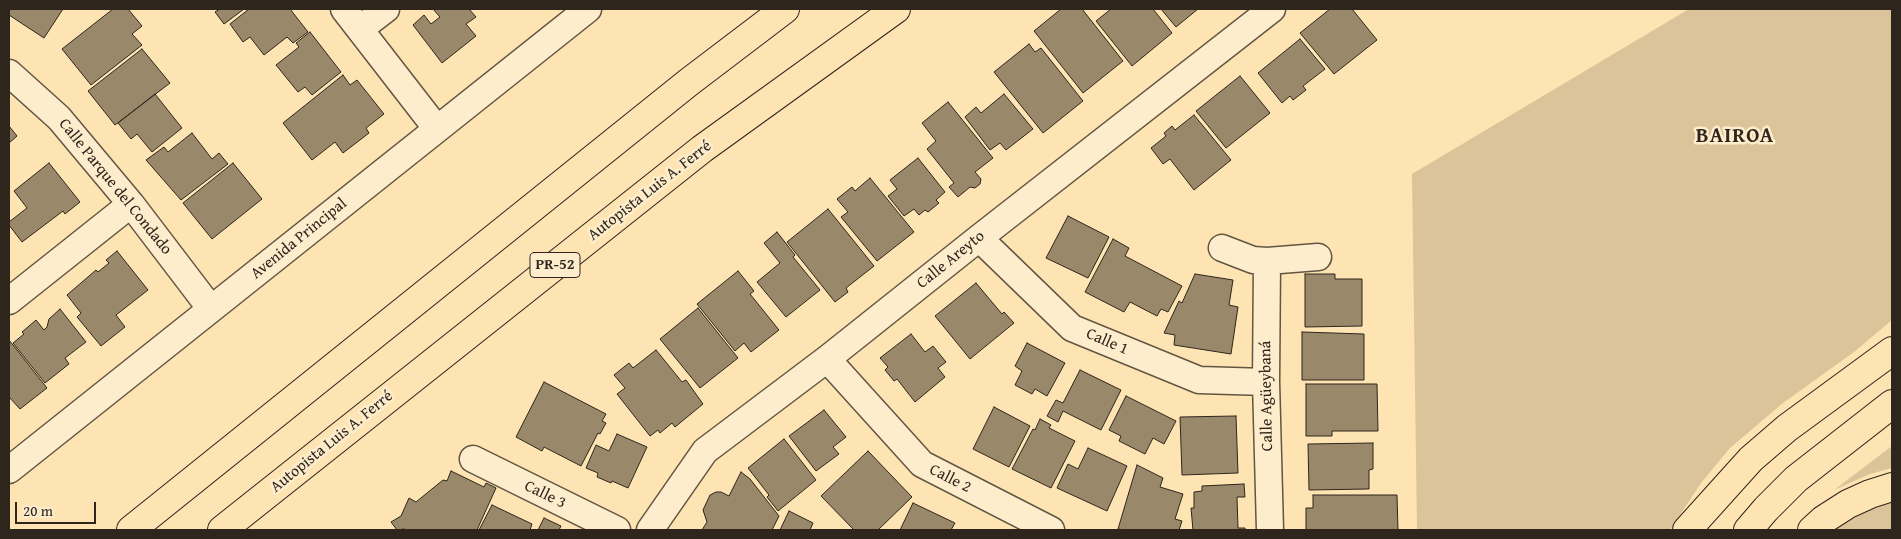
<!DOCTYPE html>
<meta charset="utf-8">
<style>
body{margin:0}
#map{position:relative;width:1901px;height:539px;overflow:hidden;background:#fee4b2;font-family:"Gentium Book Plus",serif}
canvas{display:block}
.frame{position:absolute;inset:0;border:10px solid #2e251d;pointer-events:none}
.scale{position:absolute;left:15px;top:502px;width:81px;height:22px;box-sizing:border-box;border:2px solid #2e251d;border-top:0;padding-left:6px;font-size:15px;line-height:18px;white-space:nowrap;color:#2e251d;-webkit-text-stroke:4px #feedcd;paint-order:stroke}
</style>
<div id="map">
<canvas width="1901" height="539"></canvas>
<div class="frame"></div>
<div class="scale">20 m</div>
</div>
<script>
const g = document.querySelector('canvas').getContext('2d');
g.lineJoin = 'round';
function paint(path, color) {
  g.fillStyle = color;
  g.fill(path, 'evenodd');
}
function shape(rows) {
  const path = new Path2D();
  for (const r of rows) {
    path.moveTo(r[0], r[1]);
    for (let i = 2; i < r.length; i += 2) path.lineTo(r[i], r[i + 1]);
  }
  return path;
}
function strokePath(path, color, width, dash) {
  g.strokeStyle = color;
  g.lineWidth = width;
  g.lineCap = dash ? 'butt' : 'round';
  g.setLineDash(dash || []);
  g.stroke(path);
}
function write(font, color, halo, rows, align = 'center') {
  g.font = font + ' "Gentium Book Plus",serif';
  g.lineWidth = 5;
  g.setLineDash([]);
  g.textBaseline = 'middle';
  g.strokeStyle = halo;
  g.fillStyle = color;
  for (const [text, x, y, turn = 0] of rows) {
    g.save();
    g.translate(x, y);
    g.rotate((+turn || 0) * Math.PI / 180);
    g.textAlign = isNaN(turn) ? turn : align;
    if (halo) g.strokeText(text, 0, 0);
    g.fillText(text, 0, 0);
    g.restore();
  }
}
paint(shape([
 [1689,9,1892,9,1892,320,1854,352,1783,403,1730,448,1701,483,1670,530,1417,530,1412,174],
 [1892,446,1892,468,1870,474,1834,490],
 [1892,501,1892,530,1835,530,1869,509]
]), '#dbc499');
const building = shape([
 [9,9,63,9,44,38,9,15,9,9],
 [113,9,128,9,142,26,132,34,142,45,91,85,62,49,113,9],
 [220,9,244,9,224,24,215,12,220,9],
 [249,9,290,9,308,32,293,43,287,37,264,55,250,37,243,42,230,24,249,9],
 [433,9,469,9,476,17,466,24,476,36,442,63,413,25,424,15,431,24,440,17,433,9],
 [1061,9,1082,9,1123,61,1083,93,1034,31,1061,9],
 [1111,9,1153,9,1172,33,1132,66,1096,21,1111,9],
 [1161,9,1198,9,1176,27,1161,9],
 [1330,9,1352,9,1377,40,1334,74,1300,33,1330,9],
 [310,32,341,72,312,95,305,87,298,92,276,65,299,47,296,43,310,32],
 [1300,39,1325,69,1303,86,1306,90,1293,100,1290,96,1282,103,1258,73,1300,39],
 [1029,44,1035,52,1041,48,1083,101,1043,133,994,72,1029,44],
 [142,49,170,83,115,125,88,91,142,49],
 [343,75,350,85,357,80,384,114,366,128,369,133,343,153,335,142,312,160,283,123,343,75],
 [1240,76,1270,113,1226,148,1196,111,1240,76],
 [155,94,182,128,152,152,137,134,131,139,118,123,155,94],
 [1004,94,1033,129,1006,150,1000,143,990,150,965,117,976,107,981,113,1004,94],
 [948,102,993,158,975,172,981,179,980,184,975,188,970,187,958,197,949,187,954,183,927,149,936,141,922,123,948,102],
 [1194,115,1231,160,1194,190,1170,159,1163,164,1151,148,1166,136,1164,133,1172,126,1175,130,1194,115],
 [9,126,17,136,9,143,9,126],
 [192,133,212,159,219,153,228,164,181,200,146,160,164,147,168,152,192,133],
 [918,158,945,192,936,200,939,203,928,212,925,210,919,215,914,209,904,216,888,196,897,189,890,180,918,158],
 [49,163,80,202,65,214,63,211,22,242,9,225,9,222,27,208,14,191,49,163],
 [233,163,262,199,212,239,183,203,233,163],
 [870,178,914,232,877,261,841,217,848,212,837,199,852,187,855,191,870,178],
 [828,209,874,266,846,288,848,292,835,302,787,242,828,209],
 [1068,216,1109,237,1088,278,1046,258,1068,216],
 [777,232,795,255,793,257,820,290,786,317,757,282,780,263,764,243,777,232],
 [1113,239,1129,248,1125,256,1182,286,1168,312,1161,309,1157,316,1130,302,1124,312,1085,292,1113,239],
 [117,251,148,290,116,315,125,327,101,346,77,317,81,313,67,295,96,270,98,272,109,263,106,260,117,251],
 [738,271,754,291,750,294,779,330,751,352,744,343,735,351,697,304,738,271],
 [1195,274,1233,280,1229,305,1238,307,1231,354,1174,345,1175,335,1164,333,1179,301,1182,303,1195,274],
 [1305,274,1335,274,1335,279,1362,279,1362,326,1305,327,1305,274],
 [976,283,1002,314,1004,312,1014,323,970,359,935,316,976,283],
 [698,308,738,358,700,388,660,339,698,308],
 [60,309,86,342,65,358,69,364,45,383,13,343,24,334,22,332,36,320,44,330,47,327,49,319,60,309],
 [1302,332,1364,334,1364,380,1302,380,1302,332],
 [911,334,925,352,933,346,946,362,938,368,945,377,915,402,897,379,894,381,885,370,888,367,880,358,911,334],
 [9,340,47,388,20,409,9,397,9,340],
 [1027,343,1065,363,1047,396,1035,389,1032,394,1015,385,1022,371,1015,366,1027,343],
 [656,350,682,382,686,380,703,404,675,427,672,423,660,433,658,430,650,436,617,394,625,388,614,375,629,363,633,368,656,350],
 [1080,370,1121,390,1101,430,1063,411,1058,422,1047,416,1056,400,1063,403,1080,370],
 [544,382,606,414,602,421,606,423,600,434,598,433,581,466,544,447,542,451,516,437,544,382],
 [1306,384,1377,384,1378,431,1332,431,1332,436,1306,436,1306,384],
 [1126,396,1176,421,1164,444,1153,438,1145,454,1119,441,1121,436,1109,430,1126,396],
 [994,407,1030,426,1009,467,973,449,994,407],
 [824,410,846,437,833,447,839,454,816,471,789,436,824,410],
 [1236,416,1238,473,1182,475,1180,417,1236,416],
 [1040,419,1051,425,1049,428,1075,441,1051,488,1012,469,1033,429,1035,430,1040,419],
 [617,434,647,447,628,488,612,481,611,483,597,477,598,473,586,468,596,445,609,451,617,434],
 [784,439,816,480,778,511,767,497,769,495,748,468,784,439],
 [1373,443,1373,469,1369,470,1369,489,1309,490,1308,444,1373,443],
 [1088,448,1127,466,1107,511,1057,488,1068,464,1078,469,1088,448],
 [868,451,912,497,878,530,854,530,821,496,868,451],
 [1137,465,1163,478,1160,487,1183,494,1175,519,1182,521,1179,530,1124,530,1118,529,1137,465],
 [451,471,484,487,486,483,496,488,477,530,407,530,404,529,397,530,391,522,401,516,409,498,416,502,443,480,447,481,451,471],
 [741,472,750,479,779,516,772,530,702,530,707,522,703,510,710,495,716,492,721,492,729,496,741,472],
 [1244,484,1245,497,1237,497,1238,528,1245,528,1245,530,1193,530,1191,508,1194,508,1194,492,1202,491,1202,486,1244,484],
 [1313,495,1397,495,1398,530,1306,530,1306,508,1313,508,1313,495],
 [913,503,955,523,951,530,900,530,913,503],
 [492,505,532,524,530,530,479,530,492,505],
 [789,511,813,523,810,530,780,530,789,511],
 [544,518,561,526,559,530,538,530,544,518]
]);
paint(building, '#9a886a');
strokePath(building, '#2e251d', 1);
const minor = shape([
 [344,9,437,129],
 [360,29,386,9],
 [9,73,59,118,131,204,211,309],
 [979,238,1072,328,1199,380,1266,382],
 [1222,248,1253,260,1267,261,1318,257],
 [1267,261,1266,382,1270,530],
 [9,301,131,204],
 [827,359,922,464,1051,530],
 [473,459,617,530],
 [9,470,588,9],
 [650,530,705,451,827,359,979,238,1272,9]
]);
const highway = shape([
 [131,530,689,82,785,9],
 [222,530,702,149,896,9],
 [1687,530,1751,459,1787,428,1892,351],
 [1748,530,1766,509,1796,479,1892,404],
 [1812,530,1823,520,1848,504,1870,494,1892,487]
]);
strokePath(minor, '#625542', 29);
strokePath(highway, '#2e251d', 30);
strokePath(minor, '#feedcd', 26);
strokePath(highway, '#fee4b2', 28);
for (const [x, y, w] of [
 [555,265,50]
]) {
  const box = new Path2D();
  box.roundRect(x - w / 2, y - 12.5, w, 25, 4);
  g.fillStyle = '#feedcd';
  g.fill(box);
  strokePath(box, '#2e251d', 1);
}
write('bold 15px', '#2e251d', null, [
 ["PR-52",555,265]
]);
write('16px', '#2e251d', '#feedcd', [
 ["Calle Parque del Condado",115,187,51],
 ["Autopista Luis A. Ferré",650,191,-38],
 ["Avenida Principal",299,239,-39],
 ["Calle Areyto",951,260,-39],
 ["Calle 1",1107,342,23],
 ["Calle Agüeybaná",1267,396,-91],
 ["Autopista Luis A. Ferré",332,442,-39],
 ["Calle 2",950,479,27],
 ["Calle 3",545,495,26]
]);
g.letterSpacing = '1px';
write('bold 21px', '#2e251d', '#feedcd', [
 ["BAIROA",1735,137]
]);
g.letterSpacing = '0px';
</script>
